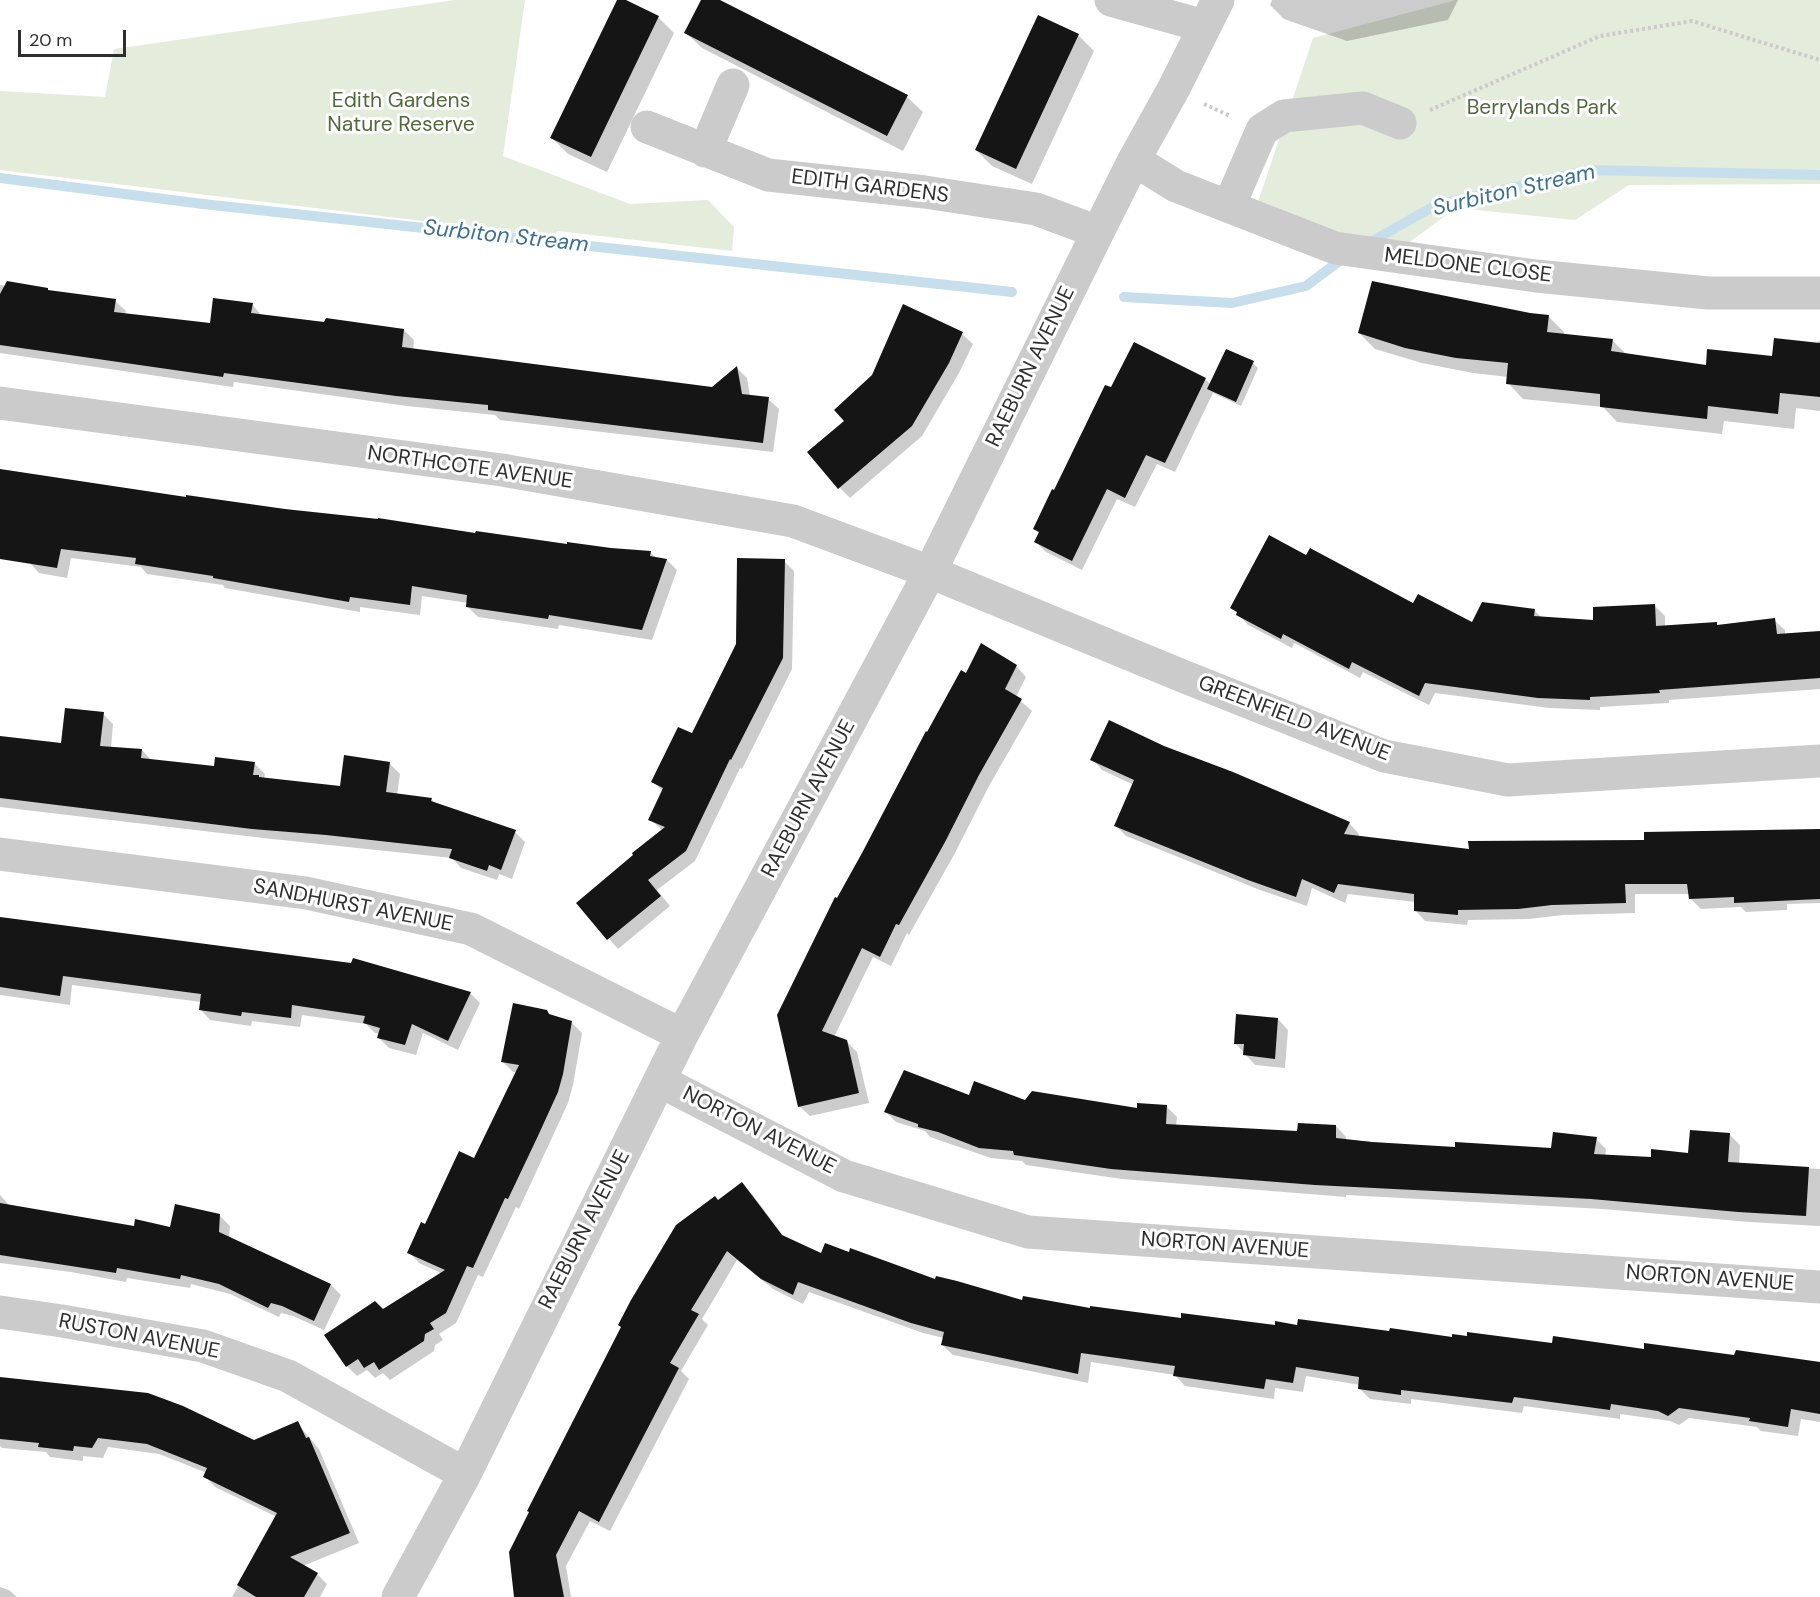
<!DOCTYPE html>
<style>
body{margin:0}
#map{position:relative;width:1820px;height:1597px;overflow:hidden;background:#fff;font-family:"DM Sans",sans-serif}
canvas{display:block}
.scale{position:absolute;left:18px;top:30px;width:108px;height:27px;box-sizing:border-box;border:3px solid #2e2e2e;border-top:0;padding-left:8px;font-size:18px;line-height:21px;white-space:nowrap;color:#2e2e2e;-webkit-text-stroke:4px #fff;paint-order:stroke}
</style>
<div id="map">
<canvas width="1820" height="1597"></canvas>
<div class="scale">20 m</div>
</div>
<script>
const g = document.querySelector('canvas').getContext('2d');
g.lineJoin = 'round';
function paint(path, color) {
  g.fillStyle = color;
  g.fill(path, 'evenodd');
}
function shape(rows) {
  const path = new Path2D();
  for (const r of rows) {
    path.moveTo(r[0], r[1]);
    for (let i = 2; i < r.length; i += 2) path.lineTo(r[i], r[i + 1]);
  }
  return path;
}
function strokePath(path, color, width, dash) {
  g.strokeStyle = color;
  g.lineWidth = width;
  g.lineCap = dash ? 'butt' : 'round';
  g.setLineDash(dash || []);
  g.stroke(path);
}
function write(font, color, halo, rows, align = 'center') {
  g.font = font + ' "DM Sans",sans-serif';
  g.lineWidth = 6;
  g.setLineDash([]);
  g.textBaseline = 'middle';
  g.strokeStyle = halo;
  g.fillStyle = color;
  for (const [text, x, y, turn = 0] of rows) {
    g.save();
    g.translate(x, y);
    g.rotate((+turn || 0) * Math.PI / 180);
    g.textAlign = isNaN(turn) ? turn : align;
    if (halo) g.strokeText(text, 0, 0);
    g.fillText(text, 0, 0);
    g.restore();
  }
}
paint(shape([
 [455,0,525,0,503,156,630,204,708,200,734,227,732,251,557,231,555,237,0,170,0,91,105,97,114,49],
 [1456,0,1820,0,1820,184,1629,185,1575,220,1456,208,1396,252,1255,211,1313,38]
]), '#e4ecdc');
paint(shape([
 [619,0,623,0,658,17,674,33,607,172,568,154,552,138],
 [703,0,717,0,907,97,923,112,903,151,702,48,686,33],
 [1272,0,1458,0,1448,20,1347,41,1284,19,1270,5],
 [1078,35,1094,51,1032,184,992,166,976,150],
 [0,285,115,301,126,311,125,315,211,324,252,304,262,316,404,330,414,340,413,350,713,388,737,368,747,378,750,396,768,399,779,409,773,452,500,420,495,415,407,406,234,382,233,387,0,353],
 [904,306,962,334,973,344,959,373,922,436,850,498,840,488,873,376],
 [1549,317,1564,332,1564,335,1613,341,1627,355,1707,367,1774,358,1817,344,1818,341,1820,341,1820,411,1796,408,1794,429,1724,421,1722,434,1617,422,1603,407,1523,399,1508,383,1508,377,1473,373,1422,363,1375,349,1359,333],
 [1253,363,1258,368,1241,406,1213,393,1175,472,1157,464,1135,507,1117,499,1082,570,1046,552,1036,542,1040,534,1034,529,1112,389,1205,379,1211,385],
 [0,474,477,535,568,545,650,552,657,559,667,560,677,570,652,640,559,625,558,629,478,617,467,606,468,603,422,596,420,615,360,607,360,612,225,588,223,585,147,574,141,567,71,558,67,578,39,573,0,529],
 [1307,557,1414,605,1472,624,1534,610,1542,618,1595,621,1654,605,1665,616,1665,627,1716,623,1719,626,1774,620,1785,630,1785,635,1820,632,1820,689,1669,700,1669,703,1600,707,1600,710,1549,708,1435,693,1429,705,1363,672,1360,678,1294,643,1292,648,1248,625,1232,607],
 [784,561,794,571,792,669,742,769,740,768,695,861,657,890,670,906,618,949,578,903,663,831,650,819,663,792,653,781,692,735,737,645],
 [1016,666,1026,677,1016,697,1032,711,989,786,955,853,909,935,907,933,891,966,873,957,834,1037,846,1041,857,1052,869,1103,810,1116,799,1106,838,900,928,734,967,675],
 [103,714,113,724,111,748,142,750,152,761,215,768,254,763,265,774,264,779,341,787,389,763,400,774,397,795,431,799,436,804,515,832,525,842,512,879,499,874,497,880,461,868,452,858,263,838,0,807,0,737,62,745],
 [1163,747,1349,823,1359,834,1358,837,1470,850,1820,830,1820,824,1820,903,1787,904,1787,910,1746,912,1741,907,1701,909,1690,898,1690,894,1635,894,1635,913,1563,915,1529,919,1468,920,1467,925,1425,921,1415,910,1415,902,1348,894,1345,903,1312,888,1307,906,1260,890,1126,836,1116,826,1134,785,1102,770,1092,759],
 [0,925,470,993,480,1003,458,1050,423,1033,416,1055,389,1048,379,1038,380,1034,375,1033,366,1024,302,1015,300,1027,252,1021,251,1026,210,1020,200,1009,201,1002,72,985,70,1005,0,995],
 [550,1016,571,1022,582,1033,573,1085,568,1103,519,1209,516,1207,483,1277,478,1275,456,1323,439,1334,443,1340,435,1345,434,1351,390,1380,383,1373,375,1378,367,1370,357,1376,347,1366,383,1311,443,1274,419,1263,409,1252,475,1160,517,1072,513,1072,502,1061],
 [1278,1019,1288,1030,1285,1068,1255,1065,1236,1044],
 [970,1097,1138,1110,1166,1106,1177,1117,1176,1126,1299,1132,1336,1126,1346,1137,1346,1140,1456,1148,1552,1150,1596,1139,1606,1149,1605,1156,1652,1159,1689,1154,1730,1135,1740,1145,1739,1164,1820,1169,1820,1226,1749,1222,1603,1209,1346,1195,1346,1197,1122,1179,1026,1165,1022,1161,991,1158,930,1137,925,1131,896,1122,886,1112],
 [742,1184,752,1194,785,1238,822,1255,1024,1302,1182,1320,1820,1362,1820,1422,1801,1419,1798,1436,1761,1431,1757,1427,1689,1418,1679,1425,1670,1421,1620,1414,1620,1419,1524,1406,1522,1413,1411,1399,1411,1404,1370,1399,1359,1388,1360,1385,1306,1376,1303,1392,1275,1388,1274,1399,1185,1386,1175,1375,1091,1362,1088,1383,953,1355,942,1345,944,1338,923,1333,809,1292,803,1304,773,1289,737,1260,702,1319,708,1325,681,1371,689,1379,610,1531,590,1521,566,1566,571,1597,516,1597,718,1202],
 [0,1195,9,1205,135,1228,171,1229,220,1216,230,1226,229,1238,331,1285,341,1295,324,1330,293,1316,281,1313,279,1317,230,1294,191,1284,190,1288,127,1278,126,1282,71,1272,0,1263],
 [0,1378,254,1442,297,1423,319,1449,359,1543,303,1566,317,1574,327,1584,320,1597,232,1597,277,1517,215,1487,205,1476,207,1473,159,1454,108,1447,103,1458,83,1456,83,1461,50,1457,46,1452,2,1448,0,1446],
 [0,1587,9,1590,17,1597,0,1597]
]), '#0003');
strokePath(shape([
 [0,178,203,204,1012,292],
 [1367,244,1436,205,1590,170,1820,175],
 [1124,297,1232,303,1306,286,1346,256]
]), '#c7deec', 10);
paint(shape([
 [617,0,626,0,659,16,591,157,550,138],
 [701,0,720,0,908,95,887,136,684,33],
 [1038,15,1079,34,1016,169,975,150],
 [7,281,48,288,48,290,116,299,114,312,210,323,213,298,253,303,251,313,324,322,326,318,404,329,402,347,712,387,737,366,742,394,769,397,763,443,488,410,488,405,396,396,224,373,223,377,0,345,0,294],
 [1372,281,1530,313,1549,315,1547,332,1613,339,1611,351,1706,365,1707,349,1772,356,1774,338,1820,343,1820,397,1780,393,1778,414,1708,406,1707,419,1600,407,1600,394,1506,384,1508,363,1456,358,1405,348,1358,333],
 [903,304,963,332,949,363,912,426,838,489,807,452,844,421,834,410,872,375],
 [1134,342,1206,378,1165,463,1146,455,1125,498,1107,489,1072,561,1034,542,1039,532,1033,529,1052,489,1054,490,1105,385,1111,387],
 [1226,349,1254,361,1236,402,1207,389],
 [0,469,186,497,186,495,285,509,378,519,378,518,475,533,476,531,567,544,567,542,611,548,651,551,650,556,667,559,642,630,549,615,548,619,466,607,467,595,412,586,410,605,350,597,349,602,213,578,213,576,135,564,136,558,61,549,57,568,0,559],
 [1269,535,1306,555,1310,548,1413,603,1418,594,1472,622,1482,602,1535,609,1534,616,1593,620,1593,607,1655,604,1656,626,1717,622,1717,625,1775,618,1777,634,1820,631,1820,678,1659,690,1660,693,1590,697,1590,700,1538,698,1425,683,1419,696,1352,662,1349,669,1283,634,1281,639,1236,615,1237,612,1230,608],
 [737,558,785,559,783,658,731,760,730,759,686,851,648,880,661,896,607,940,576,903,633,855,632,853,665,827,648,820,663,788,651,782,678,727,692,733,736,644],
 [981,643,1017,665,1005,689,1022,699,979,775,945,842,899,925,896,924,880,957,862,948,822,1031,847,1040,859,1093,798,1107,777,1015,835,897,837,898,862,853,926,731,927,732,961,670,966,673],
 [65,708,104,712,100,746,142,749,141,758,214,766,215,757,255,762,253,775,259,775,259,777,340,786,344,755,390,762,386,792,432,798,431,801,516,830,501,870,489,865,487,871,449,858,452,849,326,835,252,829,0,798,0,736,61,743],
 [1109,720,1164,746,1233,772,1350,822,1344,834,1469,849,1468,841,1644,840,1644,832,1820,829,1820,899,1734,903,1734,897,1689,899,1687,884,1625,884,1626,903,1552,905,1518,909,1458,910,1458,915,1414,911,1414,894,1338,884,1334,893,1302,879,1296,897,1248,880,1114,826,1134,780,1090,760],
 [0,917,351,963,353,958,471,992,448,1041,412,1024,405,1045,377,1038,380,1028,363,1023,365,1016,292,1005,291,1018,242,1012,241,1016,199,1010,201,994,63,976,60,996,0,987],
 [513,1003,547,1010,549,1014,572,1021,563,1074,558,1092,537,1138,508,1199,505,1198,473,1268,467,1266,446,1313,430,1323,434,1329,425,1334,424,1341,379,1370,374,1362,364,1368,358,1359,346,1367,324,1335,375,1301,383,1309,445,1270,407,1253,421,1222,425,1224,459,1151,474,1158,519,1065,501,1062],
 [1236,1014,1278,1018,1275,1059,1243,1055,1244,1044,1234,1044],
 [904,1070,969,1095,974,1081,1025,1100,1032,1091,1137,1108,1137,1103,1167,1105,1166,1124,1297,1131,1298,1123,1336,1125,1336,1138,1372,1142,1455,1147,1455,1142,1551,1148,1553,1132,1597,1137,1594,1154,1651,1157,1651,1149,1688,1153,1690,1130,1730,1133,1728,1162,1809,1167,1806,1216,1738,1212,1591,1199,1315,1185,1111,1169,1014,1155,1013,1151,979,1148,938,1132,918,1127,918,1124,884,1112],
 [742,1182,782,1235,821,1253,825,1243,849,1252,850,1248,935,1279,936,1276,957,1281,1022,1300,1023,1296,1090,1308,1090,1306,1181,1318,1181,1313,1275,1325,1275,1321,1297,1325,1298,1319,1389,1331,1390,1328,1452,1337,1452,1334,1467,1336,1467,1332,1552,1343,1553,1336,1644,1349,1644,1343,1734,1355,1736,1350,1820,1362,1820,1414,1791,1409,1788,1427,1749,1421,1750,1418,1679,1408,1668,1416,1658,1411,1611,1404,1610,1410,1514,1397,1512,1403,1401,1390,1401,1395,1358,1389,1359,1377,1296,1367,1293,1383,1266,1379,1264,1389,1173,1376,1175,1366,1081,1353,1078,1374,941,1345,944,1332,911,1323,798,1282,793,1295,761,1279,727,1251,691,1310,699,1314,670,1363,679,1368,599,1522,579,1511,556,1555,564,1597,514,1597,509,1552,529,1512,527,1511,621,1327,618,1325,631,1300,676,1225,715,1196,718,1200],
 [0,1203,134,1226,135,1219,170,1227,175,1204,220,1214,219,1232,331,1284,314,1321,282,1306,271,1303,268,1308,219,1284,181,1275,180,1279,117,1268,116,1273,0,1255],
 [0,1377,148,1393,183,1406,254,1440,298,1421,306,1438,309,1437,350,1533,290,1557,318,1573,304,1597,256,1597,237,1585,277,1513,203,1477,207,1468,147,1444,98,1438,92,1448,74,1446,73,1451,38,1447,39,1443,0,1439]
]), '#151515');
strokePath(shape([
 [1204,104,1230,116],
 [1430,110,1600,36,1692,21,1820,60]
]), '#cbcbcb', 4, [3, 3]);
strokePath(shape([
 [1111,0,1204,26],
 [647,127,768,175,925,192,1036,209,1098,232],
 [705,151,733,85],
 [1134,160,1176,186,1335,248,1536,276,1708,293,1820,293],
 [1229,206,1262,130,1284,116,1363,108,1400,123],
 [0,403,502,470,793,521,930,572,1185,677,1384,756,1508,780,1820,761],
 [0,854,306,893,471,929,682,1035],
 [660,1081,844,1176,1028,1232,1820,1287],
 [0,1312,62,1321,203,1346,288,1376,465,1474],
 [398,1597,465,1474,682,1035,930,572,1098,232,1134,160,1174,88,1218,0]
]), '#cbcbcb', 33);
write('21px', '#516a3b', '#fff', [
 ["Edith Gardens",401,101],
 ["Nature Reserve",401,125],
 ["Berrylands Park",1542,108]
]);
write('21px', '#2e2e2e', '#fff', [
 ["EDITH GARDENS",870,187,7],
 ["MELDONE CLOSE",1468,266,7],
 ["RAEBURN AVENUE",1031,367,-64],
 ["NORTHCOTE AVENUE",470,468,8],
 ["GREENFIELD AVENUE",1294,719,21],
 ["RAEBURN AVENUE",809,799,-62],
 ["SANDHURST AVENUE",353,906,11],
 ["NORTON AVENUE",759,1131,27],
 ["RAEBURN AVENUE",585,1230,-63],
 ["NORTON AVENUE",1225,1246,4],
 ["NORTON AVENUE",1710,1279,4],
 ["RUSTON AVENUE",139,1337,11]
]);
write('italic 22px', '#3b7091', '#fff', [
 ["Surbiton Stream",1514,191,-13],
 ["Surbiton Stream",506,237,6]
]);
</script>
